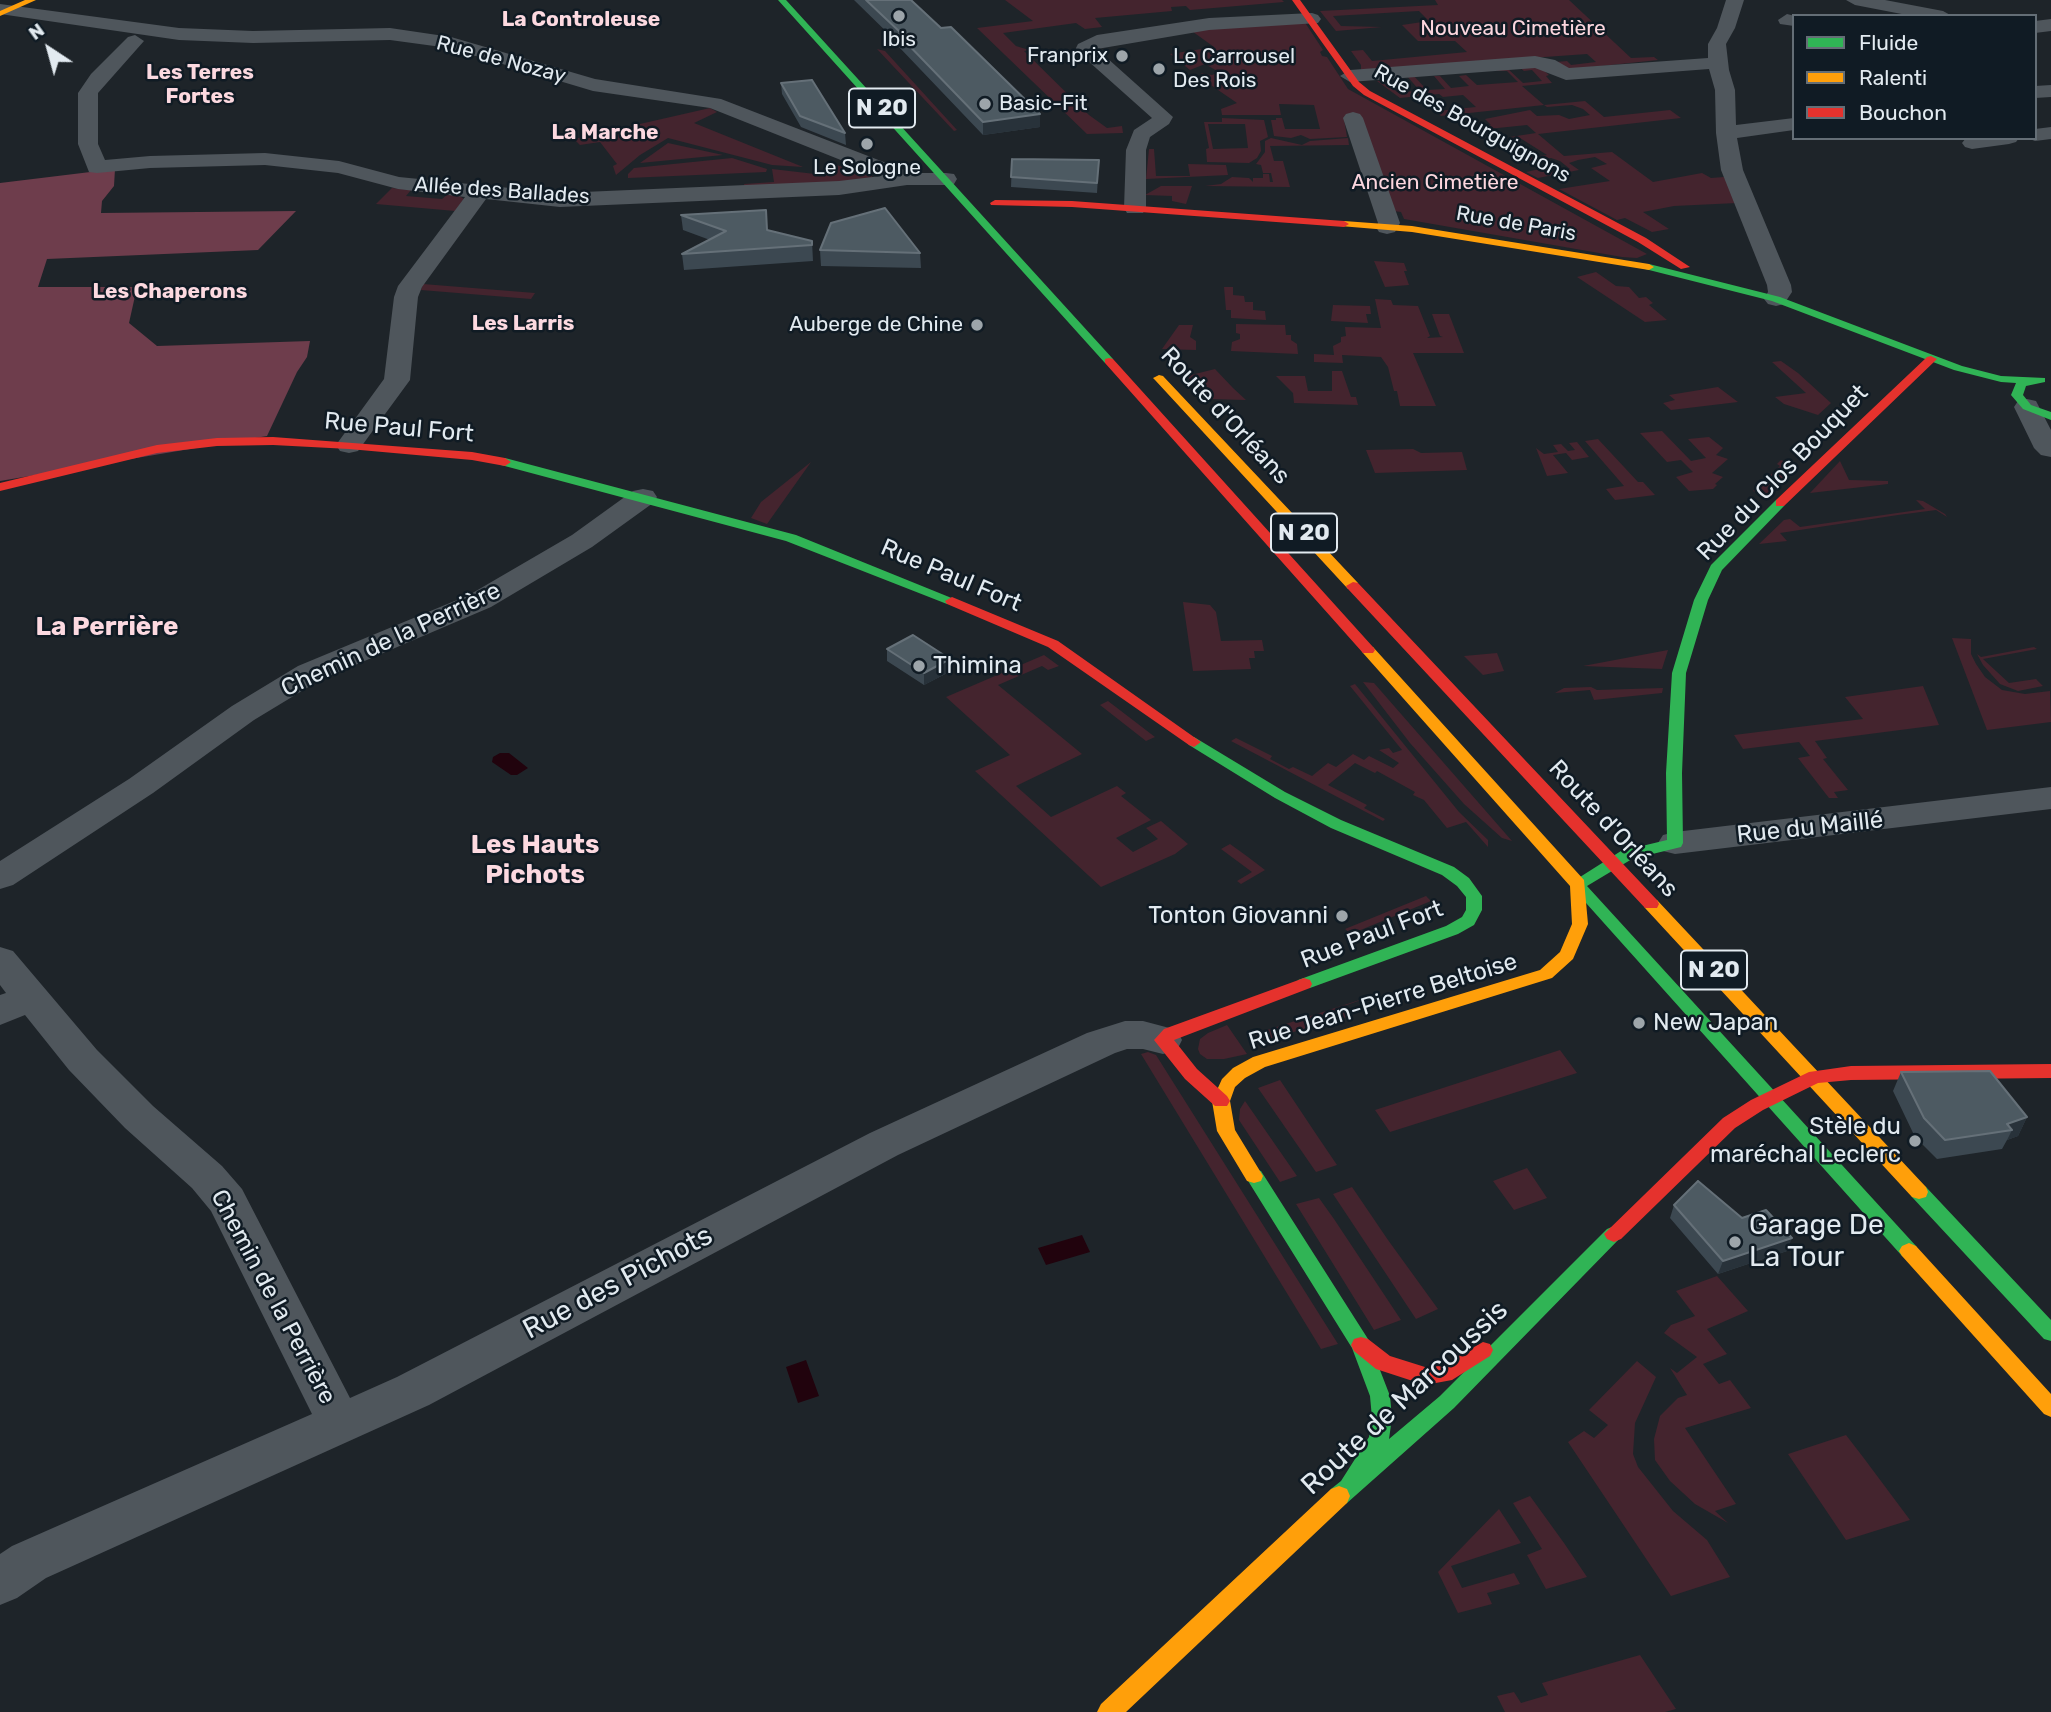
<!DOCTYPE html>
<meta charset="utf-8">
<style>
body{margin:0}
#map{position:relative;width:2051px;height:1712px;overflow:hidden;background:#1e2429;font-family:Rubik,sans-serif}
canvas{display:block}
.legend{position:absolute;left:1792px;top:14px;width:245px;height:126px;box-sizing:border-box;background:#101b24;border:2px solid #646e76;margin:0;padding:9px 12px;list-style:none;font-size:21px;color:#e2eaf0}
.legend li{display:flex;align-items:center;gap:14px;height:35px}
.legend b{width:35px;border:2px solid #646e76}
.north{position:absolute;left:14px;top:14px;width:70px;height:70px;-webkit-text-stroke:5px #101b24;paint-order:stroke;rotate:324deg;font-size:19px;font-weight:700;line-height:28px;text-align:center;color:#e2eaf0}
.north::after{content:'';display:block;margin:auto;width:24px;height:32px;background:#e2eaf0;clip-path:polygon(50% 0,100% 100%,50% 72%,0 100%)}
</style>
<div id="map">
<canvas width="2051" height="1712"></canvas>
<ul class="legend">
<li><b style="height:9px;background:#30b455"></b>Fluide</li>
<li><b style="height:9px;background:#ff9f0a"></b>Ralenti</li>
<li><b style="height:9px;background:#e5322d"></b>Bouchon</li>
</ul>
<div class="north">N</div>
</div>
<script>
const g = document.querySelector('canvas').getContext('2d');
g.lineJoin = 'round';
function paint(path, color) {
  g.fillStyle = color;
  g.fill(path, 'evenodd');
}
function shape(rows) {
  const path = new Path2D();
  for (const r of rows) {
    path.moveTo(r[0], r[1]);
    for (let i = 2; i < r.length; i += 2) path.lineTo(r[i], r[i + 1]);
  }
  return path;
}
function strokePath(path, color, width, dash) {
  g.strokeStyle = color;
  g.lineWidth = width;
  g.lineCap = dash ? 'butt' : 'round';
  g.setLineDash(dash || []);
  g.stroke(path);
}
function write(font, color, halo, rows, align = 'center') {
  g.font = font + ' Rubik,sans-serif';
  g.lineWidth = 5;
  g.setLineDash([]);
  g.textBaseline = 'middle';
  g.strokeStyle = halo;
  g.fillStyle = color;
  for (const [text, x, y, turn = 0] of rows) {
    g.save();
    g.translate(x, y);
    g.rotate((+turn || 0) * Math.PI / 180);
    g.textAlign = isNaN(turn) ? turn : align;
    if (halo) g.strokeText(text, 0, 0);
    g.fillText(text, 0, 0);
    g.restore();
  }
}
paint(shape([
 [1005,0,1282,0,1284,2,1190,10,1186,6,1171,7,1172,11,1095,18,1102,27,1085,29,1076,23,1003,33,1016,46,1029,50,1024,51,1089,115,1107,128,1122,126,1123,133,1087,134,977,28,1033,21],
 [1435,0,1569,0,1631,58,1654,57,1658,60,1573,69,1562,67,1556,62,1567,61,1571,65,1596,62,1587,54,1361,70,1361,65,1351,51,1363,50,1372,61,1467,52,1455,41,1418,41,1402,25,1429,21,1419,11,1333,16,1341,26,1382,27,1336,31,1320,11,1438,5],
 [1304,21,1323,50,1320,52,1322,56,1327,57,1348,89,1647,254,1637,258,1622,257,1404,219,1401,212,1393,211,1344,119,1347,137,1310,139,1301,135,1291,138,1274,136,1271,120,1276,120,1276,118,1282,118,1285,129,1320,129,1314,105,1279,104,1281,115,1222,115,1221,109,1237,103,1202,79,1205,77,1201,73,1212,75,1219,72,1205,64,1190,70,1170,54,1214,47,1189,29],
 [877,49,885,51,957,130,954,131],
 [1518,66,1539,66,1549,75,1546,76,1552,83,1522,86,1544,105,1585,101,1604,117,1670,110,1681,118,1538,134,1564,156,1612,152,1653,182,1702,173,1711,178,1724,177,1737,203,1674,206,1643,212,1669,229,1652,232,1625,218,1617,220,1559,189,1610,181,1591,168,1607,164,1595,157,1578,160,1569,163,1579,170,1538,178,1526,172,1540,169,1545,173,1570,169,1560,161,1551,158,1521,162,1518,159,1547,155,1520,138,1510,137,1536,133,1527,125,1488,129,1487,126,1491,125,1485,119,1530,110,1537,116,1559,115,1569,119,1590,115,1583,109,1572,105,1547,107,1544,105,1441,116,1436,111,1476,107,1463,95,1443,97,1439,94,1400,98,1377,81,1384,81,1397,92,1420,91,1406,75,1412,74,1427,90,1445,89,1434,76,1440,76,1451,88,1469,86,1459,76,1466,75,1477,85,1518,82,1507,71,1494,71,1506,67,1523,83,1542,81,1532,70,1524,71],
 [710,108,717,112,694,123,803,167,772,165,668,138,640,155,616,175,613,166,617,164,600,142,580,145,574,139],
 [1222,118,1264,120,1268,137,1260,141,1261,151,1257,158,1249,163,1207,162,1206,149,1209,148,1204,122,1222,122],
 [1208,124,1245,124,1248,148,1213,149],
 [1271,138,1302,145,1310,141,1348,138,1349,145,1270,146,1274,161,1283,161,1290,187,1205,186,1221,184,1232,177,1249,178,1253,182,1253,178,1263,178,1263,174,1269,174,1270,182,1273,182,1271,173,1263,173,1261,165,1256,164,1265,152,1265,141],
 [668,143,723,155,640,163],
 [1149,149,1154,149,1156,176,1190,176,1188,164,1226,165,1228,175,1146,179],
 [732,158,767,169,766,172,628,178,628,174,634,168],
 [837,165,845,168,851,166,872,175,872,178,871,180,745,187,744,184,774,182,772,169,815,174],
 [1161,186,1192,186,1186,204,1172,201,1172,196,1145,195],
 [392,188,411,190,406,196,442,199,448,194,458,195,464,199,455,211,376,204],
 [1374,261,1404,263,1407,271,1404,271,1409,285,1385,287],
 [1596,272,1616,286,1629,287,1639,298,1646,297,1653,303,1649,305,1667,320,1645,322,1577,277],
 [423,284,535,293,531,299,421,290],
 [1224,287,1233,287,1233,295,1244,296,1245,302,1253,302,1253,310,1265,311,1266,320,1231,318,1231,310,1226,310],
 [1375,299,1391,300,1393,305,1418,306,1430,336,1427,338,1443,337,1440,336,1432,314,1449,314,1464,353,1413,353,1436,406,1400,406,1397,391,1394,391,1388,367,1381,357,1342,355,1343,363,1314,362,1314,354,1334,355,1333,346,1341,342,1341,337,1346,336,1345,327,1381,328],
 [1333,305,1370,306,1371,314,1366,314,1368,323,1331,321],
 [1236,324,1285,325,1286,335,1291,335,1291,340,1297,344,1298,354,1231,351,1232,342,1240,339,1240,334,1236,333],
 [1179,325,1193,325,1190,337,1196,341,1196,350,1162,349],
 [1781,361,1798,373,1831,403,1818,415,1784,404,1775,397,1806,393,1772,362],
 [1215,369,1233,388,1246,400,1209,399,1187,376],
 [1332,371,1342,371,1351,397,1356,397,1358,405,1294,403,1293,393,1276,376,1305,376,1308,391,1332,391],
 [1718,387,1738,402,1671,410,1663,403,1675,400,1669,395],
 [1662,431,1691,461,1706,458,1688,439,1709,437,1723,448,1716,455,1728,459,1712,473,1723,477,1715,484,1717,485,1713,489,1689,491,1676,477,1693,472,1681,460,1667,462,1640,433],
 [1598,439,1638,482,1643,482,1655,495,1615,500,1606,489,1624,486,1585,441],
 [1577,442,1589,457,1572,460,1566,453,1553,455,1568,473,1547,476,1536,448,1544,454,1558,452,1553,445,1561,444,1568,451,1575,450,1569,443],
 [1413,449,1421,453,1462,452,1467,470,1375,473,1366,450],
 [1781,460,1799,467,1767,496,1753,491,1780,466,1777,464],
 [1840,461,1849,480,1888,481,1888,484,1810,493],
 [811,462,767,524,751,518,761,502],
 [1916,500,1923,501,1945,514,1947,517,1936,510,1898,515,1780,533,1787,541,1759,544,1784,520,1790,519,1800,527,1925,509],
 [1183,602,1210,605,1216,612,1221,641,1262,640,1264,651,1254,651,1255,658,1249,658,1251,669,1193,671],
 [1952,638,1971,639,1971,654,1976,664,1985,677,2002,690,2025,694,2050,691,2051,722,1987,730],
 [2034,647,2037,649,1983,659,2009,683,2036,679,2043,686,2018,691,2000,684,1983,665,1977,654,1981,657],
 [1668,650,1662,669,1583,666],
 [1497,653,1504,671,1483,675,1464,656],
 [1044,655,1059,666,1048,670,1042,666,998,685,1082,754,1016,786,1051,817,1117,786,1126,793,1121,796,1151,820,1116,838,1133,852,1158,839,1146,828,1161,821,1188,844,1175,854,1101,887,975,771,1010,755,946,697],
 [1363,682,1374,683,1512,841,1502,838,1464,804,1410,743],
 [1355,684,1459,812,1488,840,1488,847,1466,822,1447,828,1424,800,1413,795,1415,792,1377,771,1375,773,1355,763,1328,785,1367,805,1364,808,1385,819,1383,821,1231,741,1236,738,1272,756,1270,759,1289,769,1293,767,1312,776,1328,763,1336,767,1353,754,1364,760,1369,756,1393,768,1399,763,1379,750,1389,748,1393,753,1402,750,1350,686],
 [1923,686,1939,725,1815,741,1827,758,1823,759,1848,790,1834,792,1838,798,1829,798,1798,758,1810,756,1799,742,1743,749,1734,735,1863,719,1845,697],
 [1591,687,1597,690,1663,688,1662,693,1594,700,1590,690,1555,693,1564,688],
 [1108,701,1125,714,1155,737,1146,741,1100,705],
 [1230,844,1248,857,1265,870,1241,884,1237,881,1252,872,1221,849],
 [1426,896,1431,901,1351,934,1345,929],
 [1378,994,1341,1007,1347,1017,1261,1041,1255,1034],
 [1227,1025,1247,1054,1224,1059,1207,1059,1200,1054,1198,1049,1200,1039,1208,1033],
 [1560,1050,1577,1073,1390,1132,1375,1110],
 [1148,1052,1156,1055,1338,1344,1321,1349,1141,1054],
 [1280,1080,1318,1137,1337,1165,1316,1172,1258,1088],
 [1245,1101,1297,1176,1280,1182,1239,1120,1240,1109],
 [1527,1168,1547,1198,1514,1210,1493,1181],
 [1352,1187,1388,1240,1438,1309,1416,1319,1333,1194],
 [1319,1198,1334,1219,1401,1320,1374,1330,1296,1204],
 [1717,1276,1748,1311,1707,1329,1727,1354,1703,1364,1719,1384,1730,1380,1751,1408,1685,1428,1736,1504,1715,1511,1728,1523,1695,1504,1670,1481,1655,1460,1654,1439,1660,1416,1678,1398,1687,1395,1670,1368,1677,1373,1697,1357,1664,1333,1671,1325,1695,1316,1676,1291],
 [1637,1361,1656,1377,1635,1423,1633,1454,1638,1467,1673,1511,1707,1540,1730,1577,1671,1596,1568,1442,1584,1431,1594,1438,1608,1425,1589,1410],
 [1846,1435,1863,1457,1910,1520,1846,1540,1788,1454],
 [1530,1496,1564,1543,1587,1577,1546,1589,1527,1555,1542,1549,1513,1503],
 [1499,1509,1521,1543,1451,1566,1462,1588,1514,1573,1520,1584,1487,1593,1492,1604,1458,1613,1438,1572],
 [1640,1655,1676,1709,1665,1712,1505,1712,1497,1696,1514,1692,1521,1703,1548,1695,1542,1683]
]), '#44242e');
paint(shape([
 [115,169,114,186,102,201,101,213,296,211,258,250,47,259,38,287,137,287,129,323,157,346,310,341,307,357,297,372,267,436,0,481,0,183]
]), '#6e3d4c');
paint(shape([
 [500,753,509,753,528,768,517,775,511,775,492,762,493,757],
 [1082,1235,1090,1252,1046,1265,1038,1248],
 [806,1360,819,1396,798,1403,786,1367]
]), '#21030d');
paint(shape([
 [1726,0,1744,0,1735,28,1726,44,1729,70,1735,90,1736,125,1794,118,1794,130,1737,138,1743,170,1791,285,1792,292,1784,304,1776,306,1768,304,1764,299,1768,292,1767,285,1721,170,1716,133,1715,90,1709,69,1566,80,1535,68,1350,82,1340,76,1350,70,1535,56,1555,60,1569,68,1708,58,1708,44,1717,28,1726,0],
 [1846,0,1885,0,1943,11,1952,16,1912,16,1855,5,1846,0],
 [0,4,179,28,253,31,390,28,451,37,595,79,721,99,912,173,946,173,954,174,957,179,954,184,946,185,907,185,839,195,560,207,486,199,422,287,418,297,410,380,358,451,349,453,340,451,336,445,384,379,394,297,398,286,465,197,398,189,338,173,265,165,150,168,97,173,89,172,78,144,78,93,91,74,128,37,135,35,144,41,98,93,98,144,105,160,150,156,265,153,339,161,399,177,560,193,839,181,881,176,710,108,593,91,449,48,390,40,253,43,179,40,0,14,0,4],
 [1312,13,1318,15,1321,19,1318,23,1209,30,1097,49,1173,117,1169,124,1150,137,1146,150,1146,208,1143,213,1127,213,1124,208,1126,150,1134,130,1152,118,1078,52,1076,48,1078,44,1097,35,1209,18,1312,13],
 [1787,14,1795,16,1794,26,1780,24,1778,20,1787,14],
 [2051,19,2051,31,2035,33,2035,21,2051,19],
 [2051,85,2051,97,2035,98,2035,86,2051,85],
 [1353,112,1360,114,1363,118,1400,223,1395,232,1387,234,1379,232,1376,227,1378,223,1343,118,1346,114,1353,112],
 [2051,127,2051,139,2035,141,2027,138,2035,138,2035,129,2051,127],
 [2019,138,2016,142,2009,144,1972,149,1965,147,1962,143,1966,138,2019,138],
 [2027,399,2036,401,2051,430,2051,457,2041,455,2034,448,2014,407,2018,401,2027,399],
 [643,489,653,491,657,497,653,503,592,547,491,607,320,680,254,720,153,793,13,885,0,889,0,861,129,779,232,706,298,666,469,595,572,535,633,491,643,489],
 [2051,787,2051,809,1675,854,1663,851,1658,843,1663,835,1675,832,2051,787],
 [0,947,13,951,97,1050,153,1106,222,1166,242,1189,350,1398,397,1377,870,1133,1087,1033,1125,1021,1143,1021,1177,1030,1182,1040,1177,1050,1163,1054,1143,1049,1127,1049,1115,1053,898,1155,429,1405,46,1578,17,1598,0,1605,0,1554,12,1546,312,1414,211,1211,192,1188,125,1128,69,1070,25,1015,0,1025,0,995,6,993,0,985,0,947]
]), '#4f565c');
paint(shape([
 [778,0,786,0,1113,359,1113,363,1105,363,778,0],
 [1649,264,1780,297,1962,366,2001,376,2045,378,2045,382,2026,386,2023,395,2031,405,2051,412,2051,420,2023,409,2011,395,2016,383,2001,382,1954,370,1772,301,1645,269,1645,265,1649,264],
 [505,458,796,535,959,601,957,604,947,604,786,541,501,465,499,462,505,458],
 [1780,499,1784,500,1784,506,1722,570,1708,600,1686,673,1682,773,1683,843,1681,847,1632,859,1587,886,1916,1246,1919,1251,1916,1256,1909,1259,1902,1256,1569,884,1621,851,1667,840,1666,773,1672,673,1694,600,1711,565,1776,500,1780,499],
 [1194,737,1285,792,1341,820,1454,867,1469,878,1482,896,1482,910,1474,925,1458,934,1310,988,1298,988,1296,984,1298,980,1446,926,1462,917,1466,910,1466,897,1457,886,1442,875,1331,828,1275,798,1189,745,1187,742,1194,737],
 [1254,1169,1261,1171,1368,1339,1390,1396,1392,1418,1389,1439,1440,1396,1607,1229,1614,1226,1621,1229,1624,1234,1454,1408,1347,1503,1339,1506,1331,1503,1328,1496,1331,1489,1341,1481,1369,1437,1372,1418,1370,1396,1352,1348,1245,1176,1247,1171,1254,1169],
 [1919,1185,1926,1187,2051,1320,2051,1341,2044,1339,1912,1197,1910,1192,1912,1187,1919,1185]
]), '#30b455');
paint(shape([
 [25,0,36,0,0,16,0,11,25,0],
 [1344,221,1412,226,1649,264,1654,267,1649,270,1412,232,1340,226,1339,224,1344,221],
 [1159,375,1163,376,1358,583,1358,589,1348,589,1155,380,1153,378,1159,375],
 [1368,646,1373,647,1584,880,1588,924,1573,959,1552,978,1265,1067,1245,1078,1235,1087,1230,1101,1235,1130,1263,1176,1261,1181,1254,1183,1247,1181,1217,1131,1212,1101,1222,1079,1233,1068,1253,1057,1540,970,1560,952,1572,924,1570,886,1363,653,1361,650,1368,646],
 [1651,899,1657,900,1926,1187,1928,1192,1926,1197,1919,1199,1912,1197,1645,908,1643,904,1651,899],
 [1909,1243,1916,1246,2051,1394,2051,1417,2044,1414,1902,1256,1899,1251,1902,1246,1909,1243],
 [1339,1486,1347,1489,1350,1496,1347,1503,1126,1712,1097,1712,1101,1704,1331,1489,1339,1486]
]), '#ff9f0a');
paint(shape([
 [1292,0,1300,0,1359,82,1370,91,1646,238,1690,267,1681,269,1638,242,1364,95,1353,86,1292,0],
 [995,200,1072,201,1344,221,1349,224,1344,227,1072,207,991,205,990,203,995,200],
 [1931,356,1937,359,1935,361,1784,506,1776,506,1776,500,1927,357,1931,356],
 [1109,358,1113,359,1373,647,1375,650,1373,653,1363,653,1105,363,1105,359,1109,358],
 [273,437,472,452,505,458,511,462,505,466,472,460,349,449,273,445,217,446,157,453,0,491,0,483,157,445,217,438,273,437],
 [1353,582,1358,583,1657,900,1659,904,1657,908,1645,908,1348,589,1346,586,1353,582],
 [952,597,1058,641,1201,742,1194,747,1189,745,1048,647,947,604,945,601,952,597],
 [1304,978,1310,980,1312,984,1310,988,1174,1040,1197,1069,1227,1096,1230,1101,1227,1106,1215,1106,1185,1079,1154,1040,1164,1029,1304,978],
 [2051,1064,2051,1078,1851,1080,1818,1083,1763,1110,1735,1128,1621,1239,1614,1242,1607,1239,1604,1234,1723,1118,1751,1100,1809,1072,1851,1066,2051,1064],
 [1361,1337,1368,1339,1390,1356,1425,1367,1441,1366,1483,1342,1490,1344,1493,1350,1490,1356,1452,1380,1425,1385,1376,1369,1354,1351,1351,1345,1354,1339,1361,1337]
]), '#e5322d');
paint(shape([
 [854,0,911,0,1040,127,983,135,899,47,899,44],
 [781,83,845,133,846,145,801,127,782,94],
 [1012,159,1099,160,1097,193,1011,187],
 [681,215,768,230,812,241,813,261,684,270,682,254,710,240,683,230],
 [820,250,920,253,921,268,821,266],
 [887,649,950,659,951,671,924,685,887,661],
 [1901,1072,2027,1117,2018,1136,2007,1140,2002,1149,1937,1159,1915,1137,1893,1091],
 [1674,1205,1742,1218,1787,1251,1718,1274,1670,1218]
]), '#3c4851');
paint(shape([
 [1040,114,1040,127,983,135,983,122],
 [950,659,951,671,924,685,924,673],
 [2027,1117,2018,1136,2007,1140,2012,1130,2007,1124],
 [1792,1238,1787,1251,1718,1274,1723,1261]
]), '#28323a');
const building = shape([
 [866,0,911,0,941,28,951,27,1040,114,983,122,898,34,901,33,866,0],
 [812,80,845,133,800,116,781,83,812,80],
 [1012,159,1099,160,1097,183,1011,177,1012,159],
 [885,208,920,253,820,250,831,223,885,208],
 [766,210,767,230,812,241,812,245,682,254,726,231,681,215,766,210],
 [913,635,950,659,924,673,887,649,913,635],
 [1990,1071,2027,1117,2007,1124,2012,1130,1945,1140,1924,1118,1901,1072,1990,1071],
 [1698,1181,1742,1218,1766,1210,1792,1238,1723,1261,1674,1205,1698,1181]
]);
paint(building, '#4d5a62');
strokePath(building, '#657078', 2);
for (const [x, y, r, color] of [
 [899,16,7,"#9da5aa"],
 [1122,56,7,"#9da5aa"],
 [1159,69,7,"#9da5aa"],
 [985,104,7,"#9da5aa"],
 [867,144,7,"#9da5aa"],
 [977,325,7,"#9da5aa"],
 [919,666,7,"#9da5aa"],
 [1342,916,7,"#9da5aa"],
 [1639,1023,7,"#9da5aa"],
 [1915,1141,7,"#9da5aa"],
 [1735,1242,7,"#9da5aa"]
]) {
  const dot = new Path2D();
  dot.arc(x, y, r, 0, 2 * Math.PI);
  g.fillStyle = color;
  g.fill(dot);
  strokePath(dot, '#101b24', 2.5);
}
write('bold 21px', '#fcd9e0', '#101b24', [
 ["La Controleuse",581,20],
 ["Les Terres",200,73],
 ["Fortes",200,97],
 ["La Marche",605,133],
 ["Les Chaperons",170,292],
 ["Les Larris",523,324]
]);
write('21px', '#fcd6de', '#101b24', [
 ["Nouveau Cimetière",1513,29],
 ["Ancien Cimetière",1435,183]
]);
write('21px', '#e2eaf0', '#101b24', [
 ["Ibis",899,40],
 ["Franprix",1108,56,"right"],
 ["Le Carrousel",1173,57,"left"],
 ["Des Rois",1173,81,"left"],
 ["Basic-Fit",999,104,"left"],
 ["Le Sologne",867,168],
 ["Auberge de Chine",963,325,"right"]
]);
write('21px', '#e2eaf0', '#101b24', [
 ["Rue de Nozay",501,60,15],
 ["Rue des Bourguignons",1472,124,29],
 ["Allée des Ballades",502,191,4],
 ["Rue de Paris",1516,224,10]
]);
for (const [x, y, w] of [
 [882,108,66],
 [1304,533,66],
 [1714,970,66]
]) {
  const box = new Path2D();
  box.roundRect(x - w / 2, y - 19.5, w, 39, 5);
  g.fillStyle = '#101b24';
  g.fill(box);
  strokePath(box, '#e2eaf0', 2);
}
write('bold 23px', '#e2eaf0', null, [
 ["N 20",882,108],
 ["N 20",1304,533],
 ["N 20",1714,970]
]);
write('24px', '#e2eaf0', '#101b24', [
 ["Route d'Orléans",1225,416,47],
 ["Rue Paul Fort",399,428,5],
 ["Rue du Clos Bouquet",1783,473,-46],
 ["Rue Paul Fort",951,576,23],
 ["Chemin de la Perrière",391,640,-25],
 ["Rue du Maillé",1810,828,-6],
 ["Route d'Orléans",1613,829,47],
 ["Rue Paul Fort",1372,935,-21],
 ["Rue Jean-Pierre Beltoise",1383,1002,-17],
 ["Chemin de la Perrière",273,1297,62]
]);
write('24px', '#e2eaf0', '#101b24', [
 ["Thimina",933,666],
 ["Tonton Giovanni",1328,916,"right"],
 ["New Japan",1653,1023],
 ["Stèle du",1901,1127,"right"],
 ["maréchal Leclerc",1901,1155,"right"]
], 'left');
write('bold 26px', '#fcd9e0', '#101b24', [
 ["La Perrière",107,627],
 ["Les Hauts",535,845],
 ["Pichots",535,875]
]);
write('28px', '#e2eaf0', '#101b24', [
 ["Garage De",1749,1226],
 ["La Tour",1749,1258]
], 'left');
write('28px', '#e2eaf0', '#101b24', [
 ["Rue des Pichots",618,1283,-28],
 ["Route de Marcoussis",1405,1398,-43]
]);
</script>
